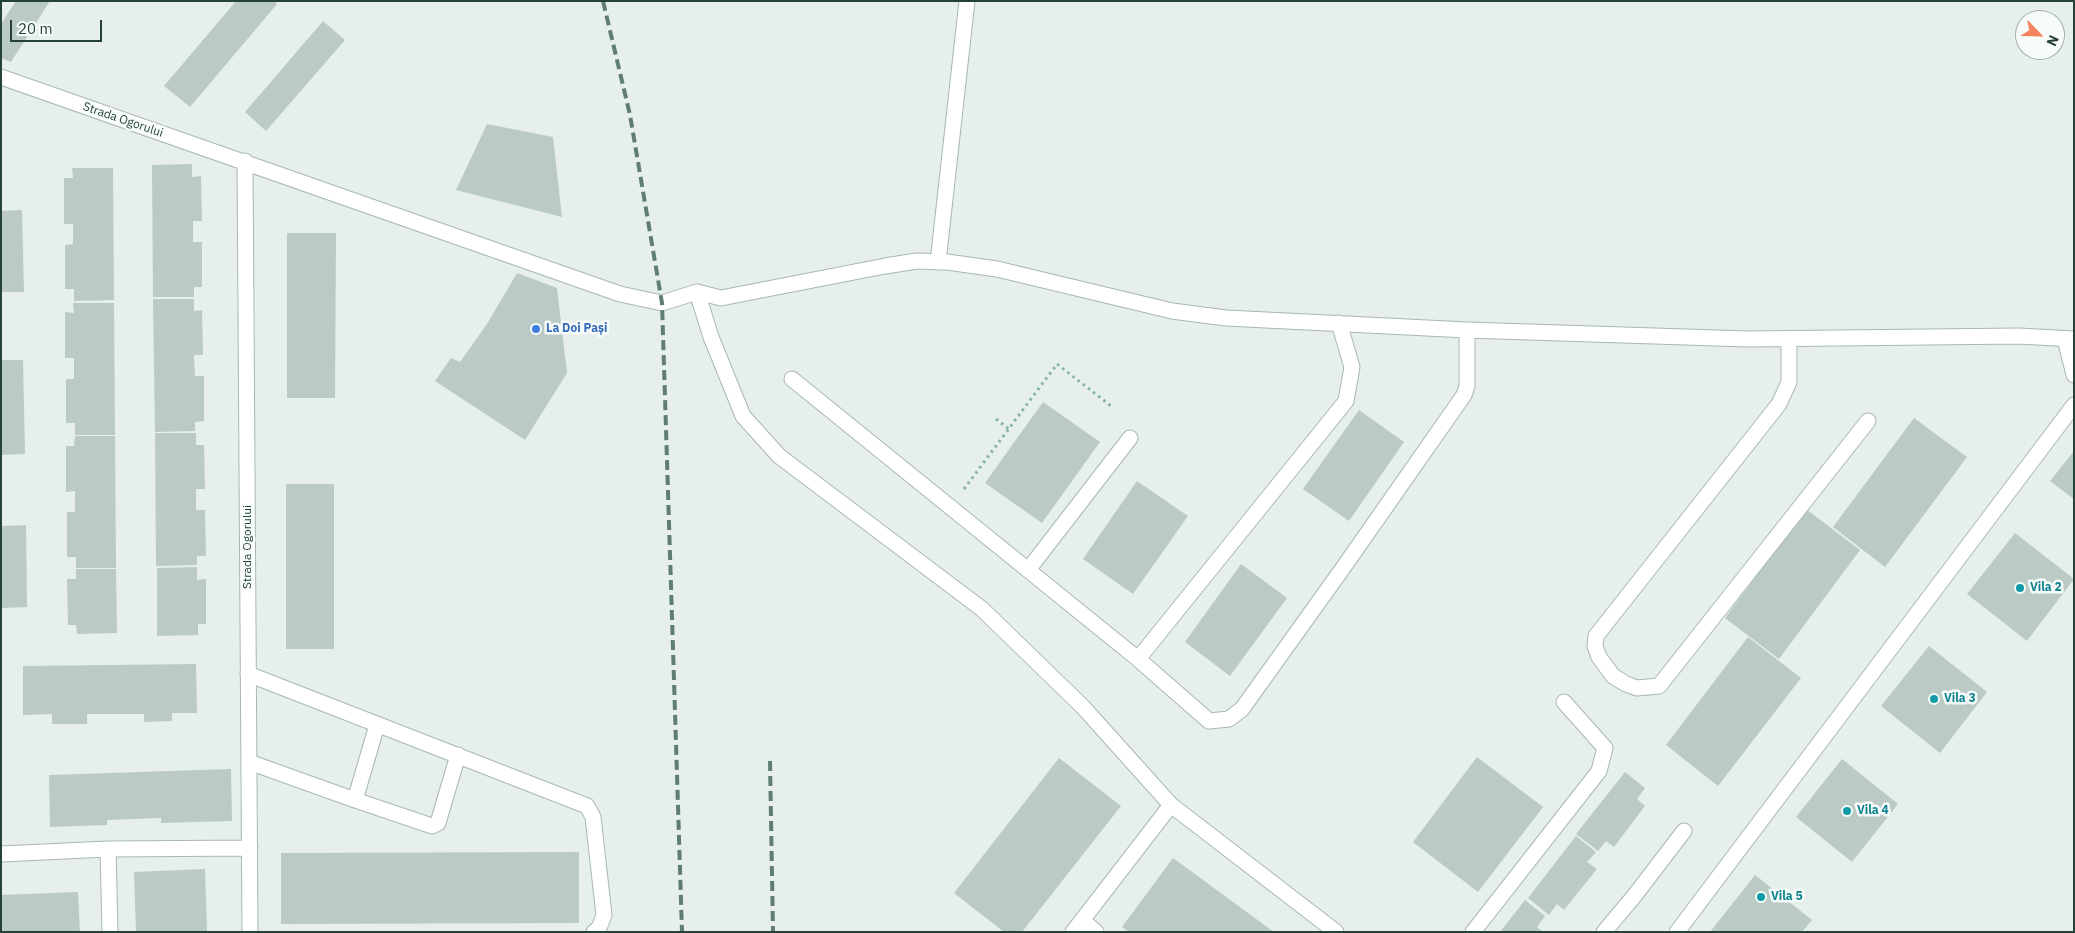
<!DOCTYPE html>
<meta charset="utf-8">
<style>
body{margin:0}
#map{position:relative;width:2075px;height:933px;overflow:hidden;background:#e6efeb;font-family:"IBM Plex Sans",sans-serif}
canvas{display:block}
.frame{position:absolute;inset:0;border:2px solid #24423a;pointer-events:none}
.north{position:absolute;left:2015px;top:10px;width:50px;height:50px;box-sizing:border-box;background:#f7fbf9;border:1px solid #a3b1ad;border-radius:50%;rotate:114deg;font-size:14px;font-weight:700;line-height:20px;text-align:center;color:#24423a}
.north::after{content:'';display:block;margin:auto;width:18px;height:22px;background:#f4845f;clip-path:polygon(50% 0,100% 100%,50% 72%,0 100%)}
.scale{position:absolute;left:10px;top:20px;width:92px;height:22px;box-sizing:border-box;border:2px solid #24423a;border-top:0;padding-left:6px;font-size:15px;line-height:18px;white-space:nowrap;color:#24423a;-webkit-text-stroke:4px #f7fbf9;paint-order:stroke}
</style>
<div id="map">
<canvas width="2075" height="933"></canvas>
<div class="frame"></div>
<div class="north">N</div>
<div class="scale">20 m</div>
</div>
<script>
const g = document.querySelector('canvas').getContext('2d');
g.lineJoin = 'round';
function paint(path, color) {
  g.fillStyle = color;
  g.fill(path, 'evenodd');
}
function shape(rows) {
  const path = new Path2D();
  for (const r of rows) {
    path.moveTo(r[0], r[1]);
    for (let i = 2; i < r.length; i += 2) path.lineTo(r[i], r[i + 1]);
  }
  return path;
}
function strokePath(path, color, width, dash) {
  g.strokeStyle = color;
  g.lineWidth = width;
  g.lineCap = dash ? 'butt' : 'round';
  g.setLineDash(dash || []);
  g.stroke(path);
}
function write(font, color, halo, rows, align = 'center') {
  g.font = font + ' "IBM Plex Sans",sans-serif';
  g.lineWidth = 5;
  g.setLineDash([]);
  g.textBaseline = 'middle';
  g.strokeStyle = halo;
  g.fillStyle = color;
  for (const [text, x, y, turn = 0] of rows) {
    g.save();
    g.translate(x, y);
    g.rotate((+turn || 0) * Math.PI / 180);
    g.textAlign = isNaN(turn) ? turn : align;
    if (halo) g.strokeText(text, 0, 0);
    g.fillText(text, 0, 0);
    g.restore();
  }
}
paint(shape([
 [16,1,50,1,11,62,1,58,1,24],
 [236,1,274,1,277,4,190,107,164,86],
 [323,21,345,40,266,131,245,112],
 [487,124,553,137,562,217,456,190],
 [192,164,192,177,201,176,202,221,193,221,193,242,202,242,202,287,194,287,194,297,153,297,152,165],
 [72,168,113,168,114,300,74,301,74,289,65,289,65,245,73,244,73,224,64,224,64,178,73,178],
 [22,210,24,292,1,292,1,211],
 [287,233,336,233,335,398,287,398],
 [517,273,557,288,567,373,525,440,435,381,451,358,460,362,487,324],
 [153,299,194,299,194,311,202,310,203,355,194,355,195,376,204,376,204,421,195,422,195,431,155,432],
 [73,303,114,303,115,435,75,435,75,423,66,423,66,379,74,379,74,358,65,358,65,312,74,313],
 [1,360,23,360,25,454,1,455],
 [1043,402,1100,442,1042,523,985,483],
 [1359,410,1404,442,1349,521,1303,489],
 [1914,418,1967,457,1885,567,1833,527],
 [155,433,196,433,196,445,204,445,205,489,196,489,196,510,205,510,206,556,197,556,197,565,156,566],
 [75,436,115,436,116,568,76,568,76,557,67,557,67,512,75,512,75,491,66,492,66,446,74,446],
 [2074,451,2074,499,2050,481],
 [1137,481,1188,516,1133,594,1083,559],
 [286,484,334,484,334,649,286,649],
 [1806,509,1860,550,1779,659,1725,618],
 [26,525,27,607,1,608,1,526],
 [2015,533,2074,579,2027,641,1967,594],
 [1241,564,1287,598,1230,676,1185,642],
 [197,567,197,580,206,579,206,624,198,624,198,635,157,636,157,568],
 [76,569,116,569,117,633,77,634,76,625,68,625,67,579,76,579],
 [1748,637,1801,678,1718,786,1666,745],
 [1929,646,1987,692,1940,753,1881,706],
 [196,664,197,713,172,713,172,721,144,722,144,714,87,714,87,724,52,724,52,714,23,715,23,666],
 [1477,757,1543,807,1478,892,1413,842],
 [1059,758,1121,806,1022,932,1004,932,954,893],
 [1842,759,1898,804,1852,862,1796,817],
 [231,769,232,821,161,823,161,818,107,820,107,825,50,827,49,775],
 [1625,772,1645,788,1637,799,1645,806,1614,847,1606,841,1598,851,1576,834],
 [1576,836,1596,852,1587,862,1597,869,1564,910,1557,904,1549,915,1528,898],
 [579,852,579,923,281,924,281,853],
 [1173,858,1274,932,1129,932,1122,927],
 [205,869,207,932,136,932,134,872],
 [1755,875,1812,920,1802,932,1710,932],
 [78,892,80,932,1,932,1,895],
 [1525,900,1545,916,1537,927,1543,932,1500,932]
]), '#bbcac4');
const minor = shape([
 [1,77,620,294,662,303,697,292,721,298,885,266,917,261,947,262,997,269,1172,311,1226,318,1467,330,1748,339,2019,336,2074,339],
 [245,161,250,932],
 [938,262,967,1],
 [697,292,711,337,743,416,779,456,982,609,1083,707,1171,805,1336,932],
 [1789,339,1789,382,1779,404,1596,636,1595,646,1599,657,1613,676,1626,684,1637,688,1659,686,1868,421],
 [2065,339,2074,375],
 [792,379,1138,659,1209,721,1229,719,1242,709,1343,568,1464,395,1467,386,1467,330],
 [1028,570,1130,438],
 [1138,659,1346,401,1352,367,1339,323],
 [248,674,587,806,593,817,604,915,599,928,594,932],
 [249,762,355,800,377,725],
 [355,800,432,826,438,823,458,755],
 [108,849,110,932],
 [1,854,108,849,250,848],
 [1082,920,1096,932],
 [1073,932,1171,805],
 [1473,932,1599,771,1605,748,1564,702],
 [1604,932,1635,895,1684,831],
 [1677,932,2074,405]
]);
strokePath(minor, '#a8b8b2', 17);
strokePath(shape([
 [996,419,1009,429],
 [964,489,1057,364,1111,406]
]), '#86b3a5', 3, [2.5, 4]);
strokePath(minor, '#fff', 15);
strokePath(shape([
 [603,1,630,115,662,303,682,932],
 [770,761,773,932]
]), '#5f7d75', 4, [10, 5]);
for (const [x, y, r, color] of [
 [536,329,5,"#3f7fe0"],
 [2020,588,5,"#0f9aa8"],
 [1934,699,5,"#0f9aa8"],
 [1847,811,5,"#0f9aa8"],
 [1761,897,5,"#0f9aa8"]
]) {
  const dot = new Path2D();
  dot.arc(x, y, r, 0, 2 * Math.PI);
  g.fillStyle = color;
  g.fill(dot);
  strokePath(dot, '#f7fbf9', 2);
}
write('12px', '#24423a', '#f7fbf9', [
 ["Strada Ogorului",123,120,19],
 ["Strada Ogorului",248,547,-90]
]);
write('bold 12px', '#366cbe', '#f7fbf9', [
 ["La Doi Pași",546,329]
], 'left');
write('bold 12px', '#0d838f', '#f7fbf9', [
 ["Vila 2",2030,588],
 ["Vila 3",1944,699],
 ["Vila 4",1857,811],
 ["Vila 5",1771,897]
], 'left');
</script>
